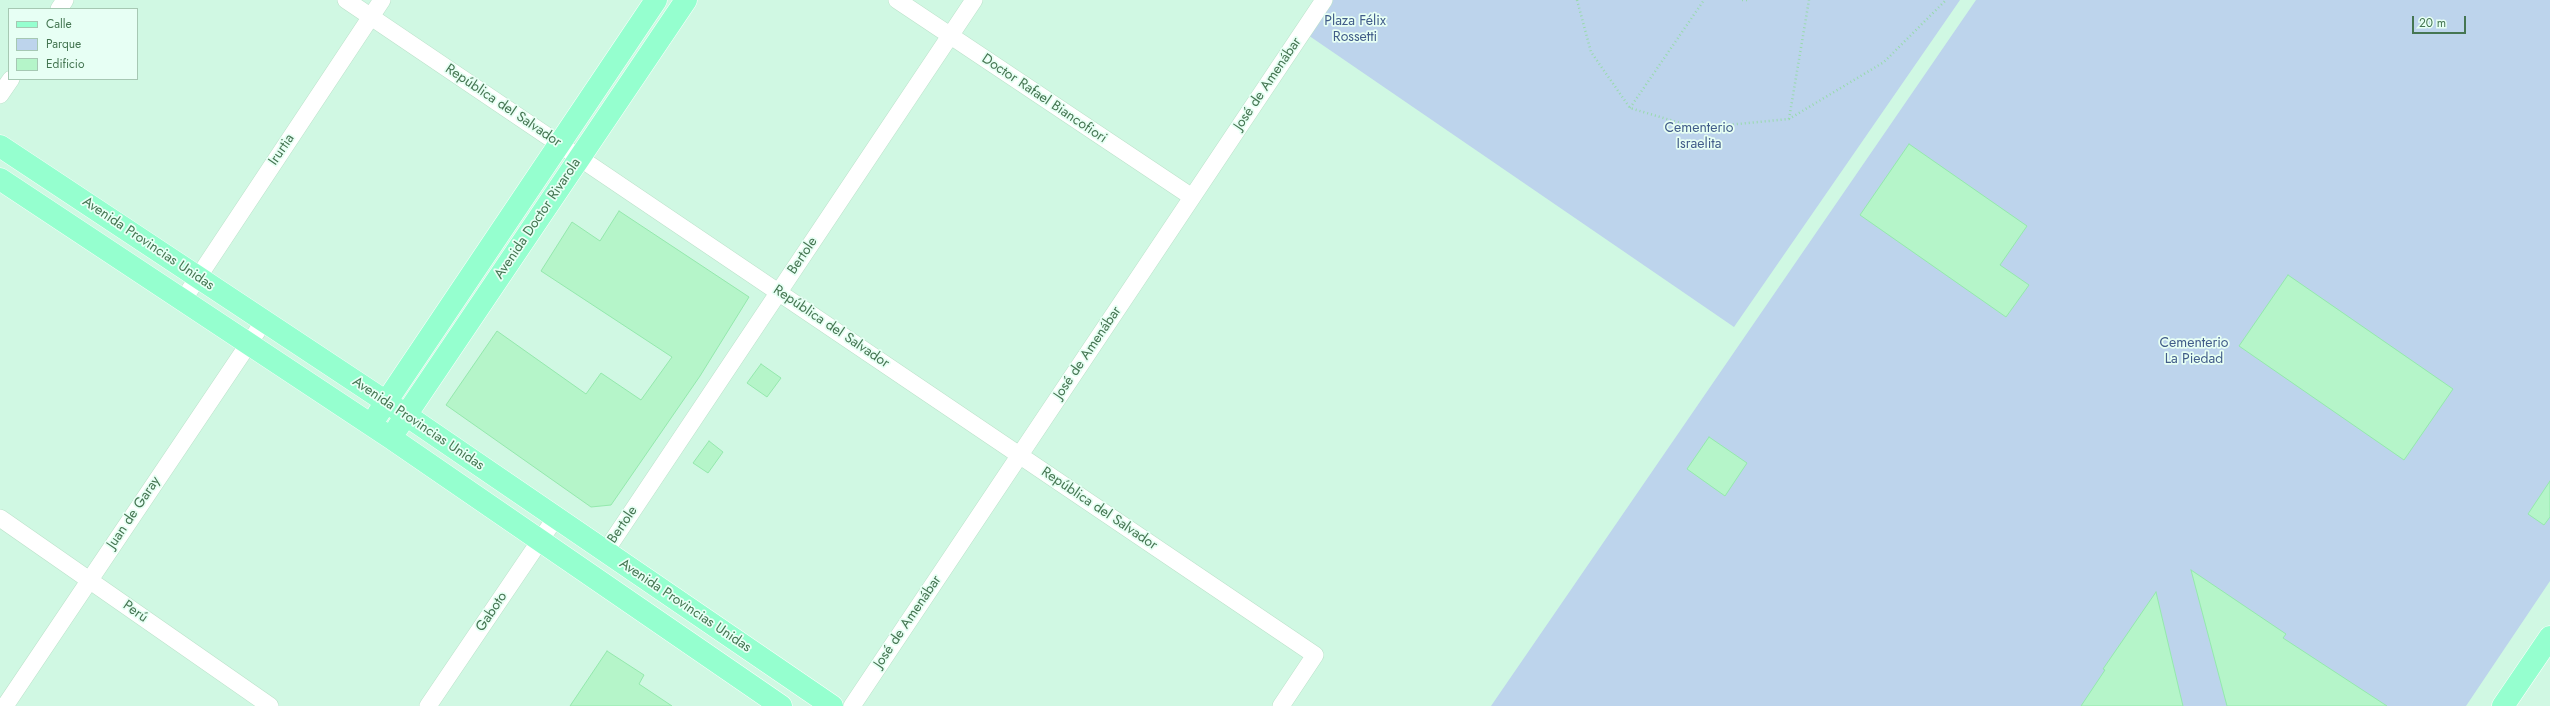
<!DOCTYPE html>
<meta charset="utf-8">
<style>
body{margin:0}
#map{position:relative;width:2550px;height:706px;overflow:hidden;background:#dffeef;font-family:Jost,sans-serif}
canvas{display:block}
.legend{position:absolute;left:8px;top:8px;width:130px;height:72px;box-sizing:border-box;background:#e7fff4;border:1px solid #a6c8b3;margin:0;padding:5px 7px;list-style:none;font-size:12px;color:#457652}
.legend li{display:flex;align-items:center;gap:8px;height:20px}
.legend b{width:20px;border:1px solid #a6c8b3}
.scale{position:absolute;left:2412px;top:16px;width:54px;height:18px;box-sizing:border-box;border:2px solid #457652;border-top:0;padding-left:5px;font-size:12px;line-height:14px;white-space:nowrap;color:#457652;-webkit-text-stroke:3px #e7fff4;paint-order:stroke}
</style>
<div id="map">
<canvas width="2550" height="706"></canvas>
<ul class="legend">
<li><b style="height:5px;background:#95ffcf"></b>Calle</li>
<li><b style="height:11px;background:#bdd4ec"></b>Parque</li>
<li><b style="height:11px;background:#b5f5c9"></b>Edificio</li>
</ul>
<div class="scale">20 m</div>
</div>
<script>
const g = document.querySelector('canvas').getContext('2d');
g.lineJoin = 'round';
function paint(path, color) {
  g.fillStyle = color;
  g.fill(path, 'evenodd');
}
function shape(rows) {
  const path = new Path2D();
  for (const r of rows) {
    path.moveTo(r[0], r[1]);
    for (let i = 2; i < r.length; i += 2) path.lineTo(r[i], r[i + 1]);
  }
  return path;
}
function strokePath(path, color, width, dash) {
  g.strokeStyle = color;
  g.lineWidth = width;
  g.lineCap = dash ? 'butt' : 'round';
  g.setLineDash(dash || []);
  g.stroke(path);
}
function write(font, color, halo, rows, align = 'center') {
  g.font = font + ' Jost,sans-serif';
  g.lineWidth = 3.5;
  g.setLineDash([]);
  g.textBaseline = 'middle';
  g.strokeStyle = halo;
  g.fillStyle = color;
  for (const [text, x, y, turn = 0] of rows) {
    g.save();
    g.translate(x, y);
    g.rotate((+turn || 0) * Math.PI / 180);
    g.textAlign = isNaN(turn) ? turn : align;
    if (halo) g.strokeText(text, 0, 0);
    g.fillText(text, 0, 0);
    g.restore();
  }
}
paint(shape([
 [0,0,2550,0,2550,706,0,706],
 [9,9,137,9,137,79,9,79]
]), '#d0f8e3');
paint(shape([
 [1327,0,1960,0,1734,327,1305,33],
 [1976,0,2550,0,2550,581,2466,706,1491,706]
]), '#bdd4ec');
const building = shape([
 [1909,144,2027,226,2000,265,2029,285,2006,317,1860,215,1909,144],
 [619,211,749,297,700,376,611,505,591,507,446,405,497,331,586,394,601,373,641,400,672,357,541,271,572,222,600,241,619,211],
 [2288,275,2453,389,2404,460,2239,346,2288,275],
 [761,364,781,378,767,397,747,383,761,364],
 [1709,437,1747,463,1725,496,1687,469,1709,437],
 [709,441,723,452,708,473,693,463,709,441],
 [2550,481,2550,517,2544,525,2528,514,2550,481],
 [2191,570,2286,634,2283,638,2387,706,2227,706,2191,570],
 [2156,592,2183,706,2081,706,2105,670,2103,669,2156,592],
 [607,651,644,675,639,684,672,706,570,706,607,651]
]);
paint(building, '#b5f5c9');
strokePath(building, '#94e9ad', 1);
const minor = shape([
 [346,0,1315,655,1281,706],
 [897,0,1192,197],
 [59,9,65,0],
 [0,95,11,79],
 [183,300,382,0],
 [0,518,270,706],
 [605,552,974,0],
 [5,706,264,321],
 [428,706,556,517],
 [852,706,1324,0]
]);
const major = shape([
 [0,146,406,415,832,706],
 [0,179,391,438,781,706],
 [378,414,656,0],
 [398,427,686,0],
 [2503,706,2550,637]
]);
strokePath(minor, '#bbe2ca', 18);
strokePath(major, '#fff', 23);
strokePath(shape([
 [1577,0,1591,52,1630,108,1697,128,1789,119,1884,62,1946,0],
 [1742,0,1748,0],
 [1630,108,1704,0],
 [1789,119,1809,0]
]), '#98daac', 2.5, [1, 3]);
strokePath(minor, '#fff', 17);
strokePath(major, '#95ffcf', 22);
write('14px', '#415c89', '#e7fff4', [
 ["Plaza Félix",1355,22],
 ["Rossetti",1355,38],
 ["Cementerio",1699,129],
 ["Israelita",1699,145],
 ["Cementerio",2194,344],
 ["La Piedad",2194,360]
]);
write('14px', '#457652', '#e7fff4', [
 ["José de Amenábar",1268,84,-56],
 ["Doctor Rafael Biancofiori",1044,99,34],
 ["República del Salvador",503,106,34],
 ["Irurtia",282,150,-56],
 ["Avenida Doctor Rivarola",538,219,-56],
 ["Avenida Provincias Unidas",148,244,34],
 ["Bertole",803,256,-56],
 ["República del Salvador",831,327,34],
 ["José de Amenábar",1088,353,-56],
 ["Avenida Provincias Unidas",418,424,34],
 ["República del Salvador",1099,509,34],
 ["Juan de Garay",134,513,-56],
 ["Bertole",623,525,-56],
 ["Avenida Provincias Unidas",685,606,34],
 ["Perú",135,612,35],
 ["Gaboto",492,612,-56],
 ["José de Amenábar",908,622,-56]
]);
</script>
